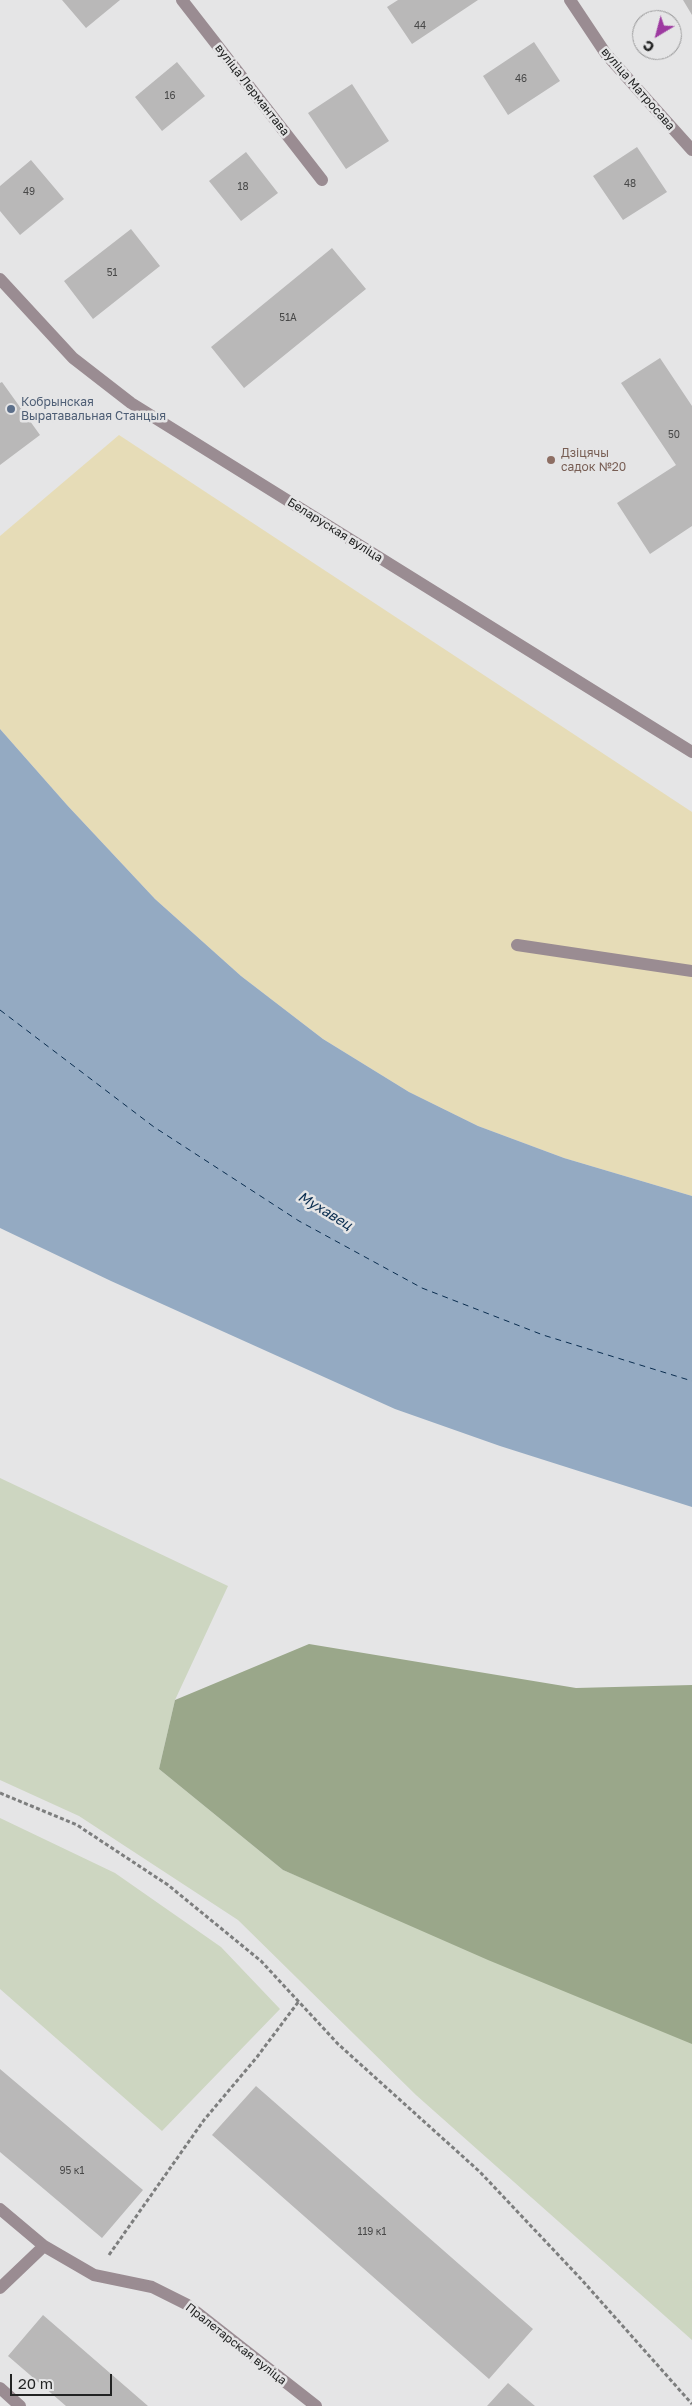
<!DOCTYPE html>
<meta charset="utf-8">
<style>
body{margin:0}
#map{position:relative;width:692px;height:2406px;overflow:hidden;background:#e5e5e6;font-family:"Golos Text",sans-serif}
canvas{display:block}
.north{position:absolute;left:632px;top:10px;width:50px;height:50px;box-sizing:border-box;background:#e5e5e6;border:1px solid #979798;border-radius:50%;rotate:217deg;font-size:14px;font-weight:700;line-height:20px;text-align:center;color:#222323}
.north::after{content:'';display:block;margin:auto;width:18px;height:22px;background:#9d3aa0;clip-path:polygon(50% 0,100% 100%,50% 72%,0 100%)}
.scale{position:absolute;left:10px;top:2374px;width:102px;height:22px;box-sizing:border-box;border:2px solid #222323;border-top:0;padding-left:6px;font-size:15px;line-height:18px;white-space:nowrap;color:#222323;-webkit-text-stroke:4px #e5e5e6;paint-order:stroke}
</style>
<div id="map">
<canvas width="692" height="2406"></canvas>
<div class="north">С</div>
<div class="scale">20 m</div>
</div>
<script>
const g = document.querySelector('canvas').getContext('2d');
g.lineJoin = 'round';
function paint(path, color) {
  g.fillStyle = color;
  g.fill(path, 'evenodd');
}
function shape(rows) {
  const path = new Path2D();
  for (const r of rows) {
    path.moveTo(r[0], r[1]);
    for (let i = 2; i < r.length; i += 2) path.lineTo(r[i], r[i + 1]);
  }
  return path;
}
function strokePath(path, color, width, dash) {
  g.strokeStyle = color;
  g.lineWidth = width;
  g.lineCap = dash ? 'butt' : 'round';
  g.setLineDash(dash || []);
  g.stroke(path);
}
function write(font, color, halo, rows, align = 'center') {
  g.font = font + ' "Golos Text",sans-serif';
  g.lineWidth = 5;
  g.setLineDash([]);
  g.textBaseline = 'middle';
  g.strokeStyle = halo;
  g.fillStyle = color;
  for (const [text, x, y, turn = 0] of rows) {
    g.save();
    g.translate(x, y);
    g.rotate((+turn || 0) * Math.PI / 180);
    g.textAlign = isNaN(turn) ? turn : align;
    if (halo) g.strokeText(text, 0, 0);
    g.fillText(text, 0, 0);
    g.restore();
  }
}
paint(shape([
 [0,1478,228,1586,175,1700,159,1769,283,1870,692,2043,692,2340,416,2095,238,1920,79,1816,0,1780],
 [0,1818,115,1873,221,1947,280,2009,162,2131,0,1989]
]), '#cdd6c1');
paint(shape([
 [309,1644,576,1688,692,1685,692,2044,488,1960,283,1870,159,1769,175,1700]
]), '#9aa78a');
paint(shape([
 [119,435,692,812,692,1196,564,1158,478,1126,409,1092,323,1039,241,976,155,899,67,805,0,729,0,536]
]), '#e6dcb7');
paint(shape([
 [0,729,67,805,155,899,241,976,323,1039,409,1092,478,1126,564,1158,692,1196,692,1507,500,1446,395,1409,111,1281,0,1228]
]), '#94aac2');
strokePath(shape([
 [0,1010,154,1127,299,1221,422,1288,543,1335,692,1381]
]), '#0a2d4f', 1, [6, 5]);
paint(shape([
 [62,0,120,0,86,28],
 [398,0,478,0,412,44,387,7],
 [683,0,692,0,692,15],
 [534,42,560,81,508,115,483,76],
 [177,62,205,96,162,131,135,97],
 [352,84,389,141,346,169,308,113],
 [637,147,667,192,623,220,593,176],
 [246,152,278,193,241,221,209,181],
 [31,160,64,199,20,235,0,211,0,186],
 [131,229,160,266,93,319,64,281],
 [332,248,366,289,244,388,211,347],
 [660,358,692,406,692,526,650,554,617,503,676,465,621,383],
 [2,382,40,435,0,465,0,383],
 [0,2069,143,2190,102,2238,0,2152],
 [256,2086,533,2329,489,2379,212,2135],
 [43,2315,148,2406,66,2406,8,2356],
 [508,2383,535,2406,487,2406]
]), '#b9b8b8');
strokePath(shape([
 [0,1793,77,1825,168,1885,261,1961,338,2044,480,2172,581,2279,692,2404],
 [109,2255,204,2120,257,2057,299,2001]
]), '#7d7e7e', 3, [4, 2.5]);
strokePath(shape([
 [182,0,322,180],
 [570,0,606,54,692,150],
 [0,279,73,358,131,403,692,752],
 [517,945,692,971],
 [0,2209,44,2246,94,2275,152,2287,186,2304,316,2406],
 [0,2288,44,2246],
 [0,2388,20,2406]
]), '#9a8c92', 12);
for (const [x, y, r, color] of [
 [11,409,5,"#5c6f8a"],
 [551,460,5,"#8d6e63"]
]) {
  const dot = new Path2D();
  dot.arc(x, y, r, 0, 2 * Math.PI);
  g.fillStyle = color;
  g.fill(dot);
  strokePath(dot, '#e5e5e6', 2);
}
write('10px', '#484848', null, [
 ["44",420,26],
 ["46",521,79],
 ["16",170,96],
 ["48",630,184],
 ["18",243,187],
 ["49",29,192],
 ["51",112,273],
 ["51А",288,318],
 ["50",674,435],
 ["95 к1",72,2171],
 ["119 к1",372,2232]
]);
write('12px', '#222323', '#e5e5e6', [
 ["вуліца Матросава",638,89,49],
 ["вуліца Лермантава",252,90,52],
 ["Беларуская вуліца",335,530,32],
 ["Пралетарская вуліца",236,2344,38]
]);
write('12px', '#4e5e75', '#e5e5e6', [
 ["Кобрынская",21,402],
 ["Выратавальная Станцыя",21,416]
], 'left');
write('12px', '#785e54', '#e5e5e6', [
 ["Дзіцячы",561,453],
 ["садок №20",561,467]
], 'left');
write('italic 14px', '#0a2d4f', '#e5e5e6', [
 ["Мухавец",325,1211,31]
]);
</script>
